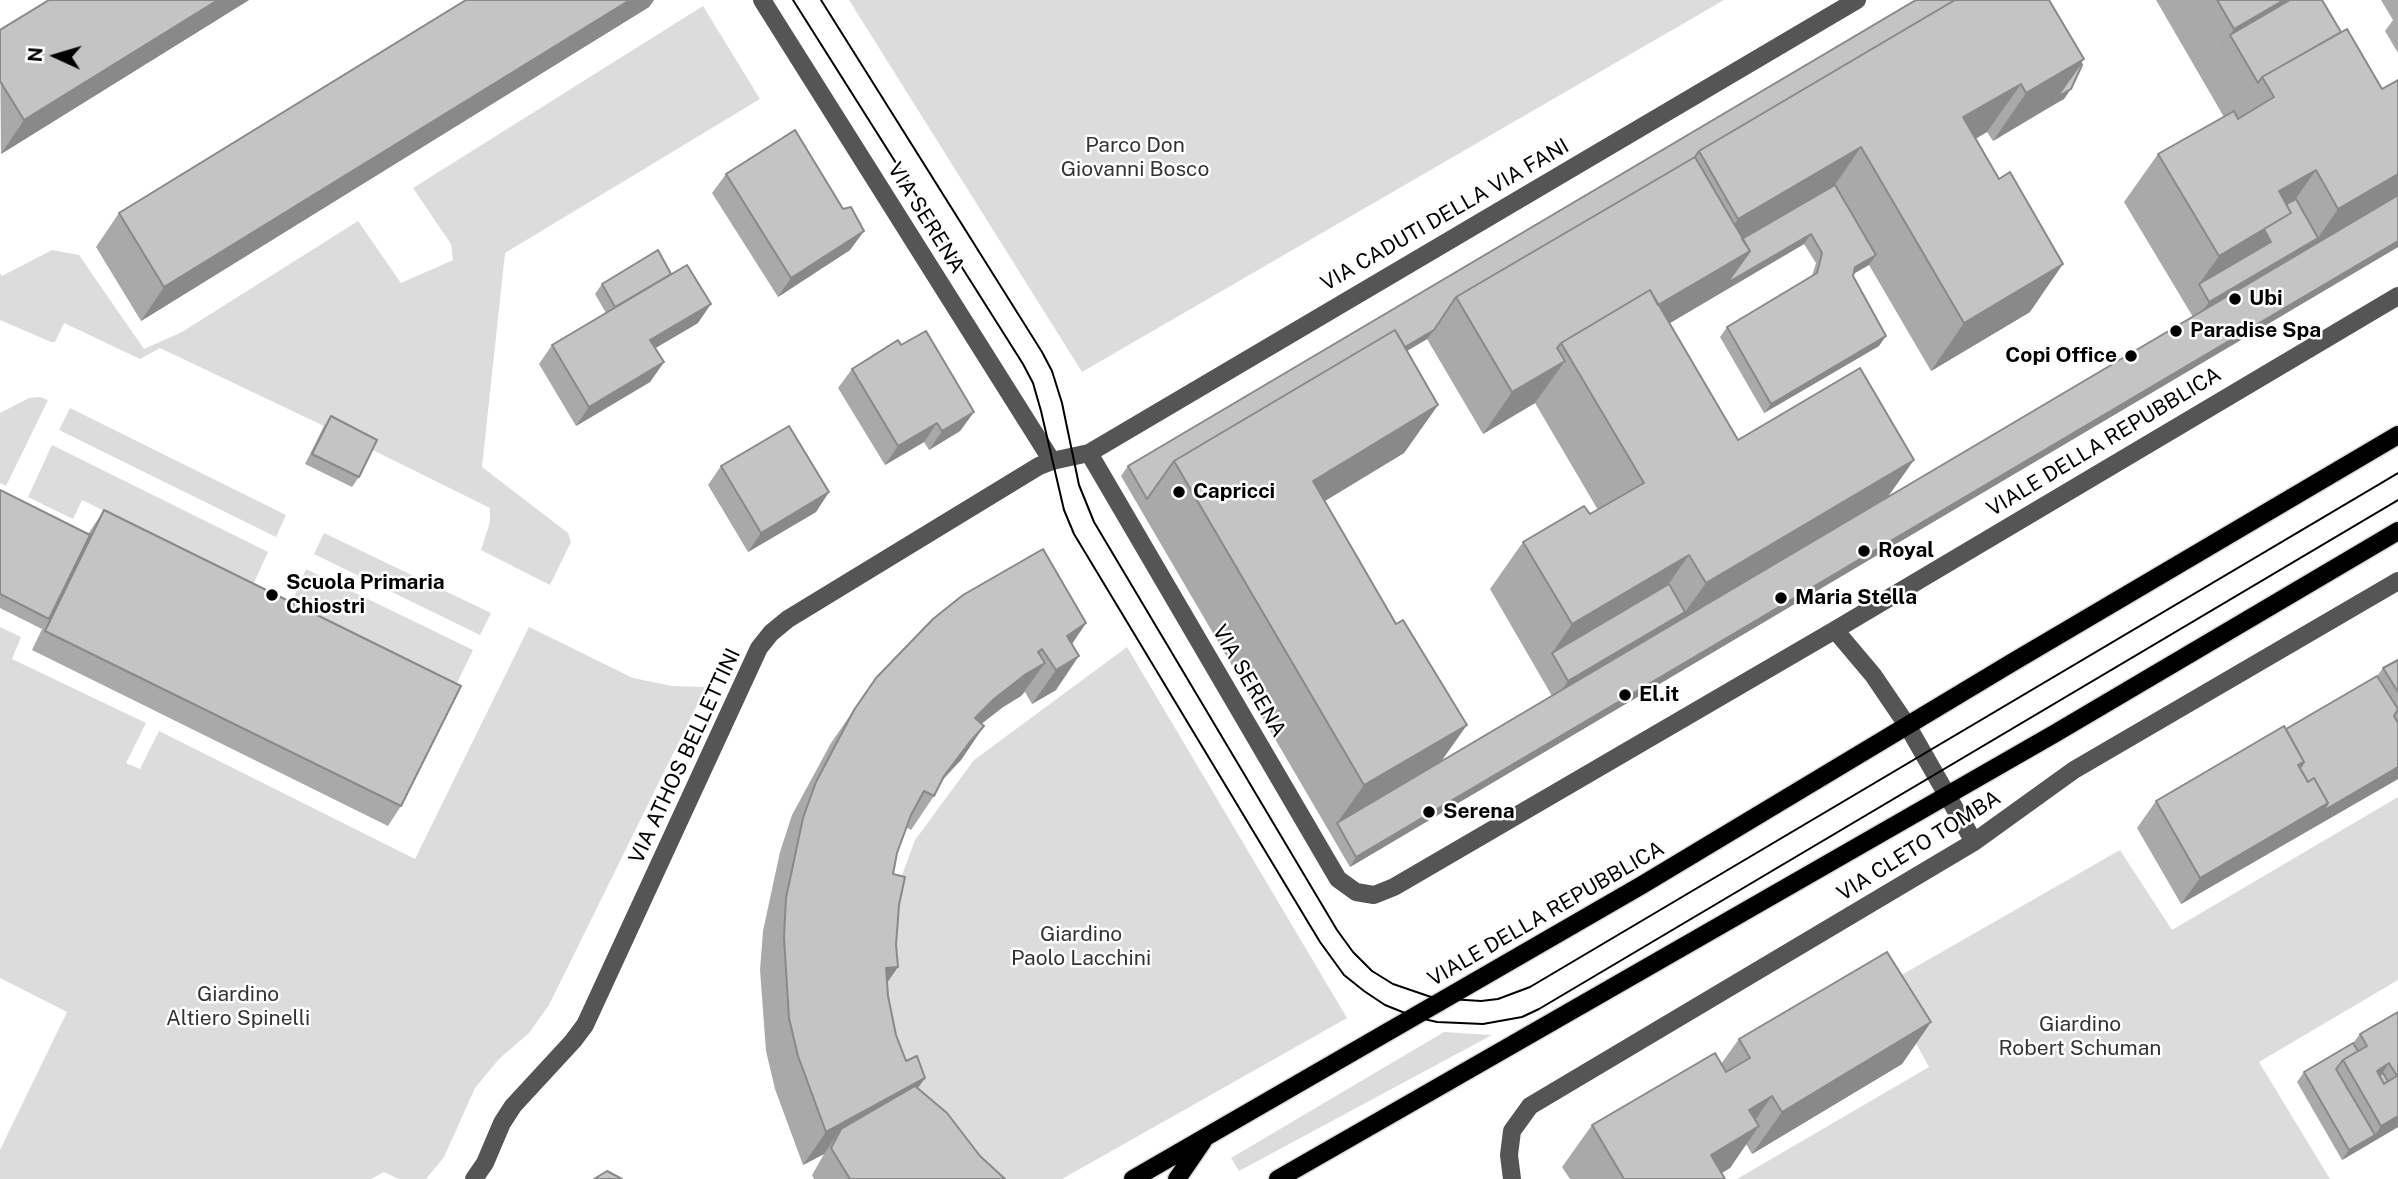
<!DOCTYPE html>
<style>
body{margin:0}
#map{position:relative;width:2398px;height:1179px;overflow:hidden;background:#fff;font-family:"Public Sans",sans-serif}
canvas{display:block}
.north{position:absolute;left:21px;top:21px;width:70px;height:70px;-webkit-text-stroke:5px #fff;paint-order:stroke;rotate:274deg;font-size:19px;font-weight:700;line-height:28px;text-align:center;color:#000}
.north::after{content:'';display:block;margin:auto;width:24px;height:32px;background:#000;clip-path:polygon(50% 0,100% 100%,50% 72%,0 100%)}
</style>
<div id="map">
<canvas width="2398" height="1179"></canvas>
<div class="north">N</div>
</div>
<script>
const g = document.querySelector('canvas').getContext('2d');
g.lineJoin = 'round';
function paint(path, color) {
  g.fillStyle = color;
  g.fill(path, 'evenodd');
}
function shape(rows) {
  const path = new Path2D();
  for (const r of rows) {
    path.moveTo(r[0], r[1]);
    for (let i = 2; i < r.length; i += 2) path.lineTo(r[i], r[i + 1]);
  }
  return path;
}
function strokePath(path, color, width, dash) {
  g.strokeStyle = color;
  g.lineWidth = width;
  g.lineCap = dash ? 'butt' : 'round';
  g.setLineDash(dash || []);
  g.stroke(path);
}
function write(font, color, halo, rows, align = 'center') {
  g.font = font + ' "Public Sans",sans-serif';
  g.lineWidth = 5;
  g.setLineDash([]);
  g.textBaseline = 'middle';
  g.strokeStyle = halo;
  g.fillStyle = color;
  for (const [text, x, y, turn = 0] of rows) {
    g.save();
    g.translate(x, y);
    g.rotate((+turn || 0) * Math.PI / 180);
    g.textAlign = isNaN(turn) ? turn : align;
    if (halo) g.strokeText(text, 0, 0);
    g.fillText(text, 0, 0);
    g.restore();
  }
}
paint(shape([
 [849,0,1724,0,1082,372],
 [703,6,760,99,505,253,482,467,568,533,571,542,550,585,481,550,490,522,490,508,324,426,160,348,140,359,64,323,55,342,51,342,0,320,0,273,2,276,52,250,79,255,144,349,182,332,358,221,401,283,453,260,451,244,413,188],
 [40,397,48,400,6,486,0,483,0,413,29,398],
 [70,408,286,515,276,537,59,430],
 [52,445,268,552,253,585,82,500,73,519,28,497],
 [324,533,491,613,480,635,314,554],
 [306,569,473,650,457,683,292,602],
 [0,627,21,637,12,659,146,723,126,763,140,769,159,731,415,859,529,627,633,678,672,686,706,687,549,1005,529,1033,499,1059,475,1088,444,1157,426,1179,399,1179,384,1172,371,1179,0,1179,0,1150,67,1012,0,978],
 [1127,647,1347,1018,1062,1179,965,1179,916,1116,884,993,888,913,915,840,974,760],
 [2398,797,2398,980,2259,1062,2330,1179,1737,1179,1929,1067,1884,985,2120,850,2172,930],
 [1444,1032,1492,1035,1239,1171,1231,1158]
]), '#dcdcdc');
const major = shape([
 [1133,1179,1642,885,2013,662,2398,435],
 [1177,1179,1203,1141],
 [1278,1179,2054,734,2398,531]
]);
strokePath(major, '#dbdbdb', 21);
strokePath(shape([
 [762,0,1052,461],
 [1089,453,1338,879,1356,892,1374,895,1394,887,1835,630,2398,296],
 [1835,630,1873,675,1907,725,1974,842],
 [474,1179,485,1163,502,1123,513,1106,573,1041,585,1025,759,648,771,633,788,619,1039,466,1052,461,1089,453,1857,0],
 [1512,1179,1509,1155,1512,1131,1530,1106,1974,842,2074,770,2398,581]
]), '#555', 18);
strokePath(major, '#000', 18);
strokePath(shape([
 [793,0,1023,364,1033,383,1041,411,1064,510,1074,534,1320,942,1344,975,1364,991,1385,1005,1415,1017,1437,1022,1483,1024,1522,1017,1539,1009,2398,500],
 [821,0,1042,352,1052,371,1062,403,1079,485,1094,522,1337,930,1353,952,1372,971,1393,984,1434,998,1481,1001,1498,999,1530,987,2398,473]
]), '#000', 2);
paint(shape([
 [49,0,249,0,1,154,0,30],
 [466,0,654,0,649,7,141,321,96,247,119,213],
 [1916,0,2081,63,2064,99,1993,141,1987,132,1975,139,2030,312,1931,371,1869,265,1853,274,1853,276,1879,346,1764,413,1720,337,1727,327,1812,276,1816,263,1804,244,1669,323,1738,440,1888,498,2193,317,2124,202,2158,154,2224,117,2156,0,2322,0,2341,32,2382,89,2398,80,2398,247,1350,867,1121,476,1128,466],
 [1427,339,1483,434,1535,403,1598,510,1590,514,1523,542,1490,589,1552,696,1441,762,1324,501,1404,453,1438,405,1407,351],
 [2381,0,2398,0,2398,53,2385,31,2393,20],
 [726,174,843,209,864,231,850,250,778,297,712,193],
 [602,284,698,323,655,348,664,362,650,382,576,426,539,364,552,345,606,313,595,294],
 [901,345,974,412,960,431,929,450,924,442,885,465,838,388,852,369],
 [331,416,359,477,352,487,305,464,324,426],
 [721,466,829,492,816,512,748,552,708,485],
 [0,490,88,534,104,510,401,806,388,826,32,650,42,629,0,608],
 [1086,623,1072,644,1056,690,1032,704,1025,692,1021,696,1003,707,981,724,984,726,961,760,942,781,934,796,911,830,906,827,897,853,893,874,899,905,896,945,898,967,887,983,888,996,896,1035,906,1061,925,1078,918,1088,980,1156,1005,1179,814,1179,812,1175,824,1154,803,1165,775,1089,766,1051,760,970,763,931,780,852,792,815,831,743,876,678],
 [2398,660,2398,779,2181,904,2137,828,2156,801,2286,729,2377,676,2383,668],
 [2398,1012,2398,1127,2342,1160,2297,1082,2304,1072,2353,1043,2360,1034],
 [1931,1022,1902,1064,1752,1154,1746,1144,1730,1168,1722,1173,1725,1179,1570,1179,1562,1167,1592,1125,1721,1064,1739,1039]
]), '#a9a9a9');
paint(shape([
 [218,0,249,0,1,154,24,120],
 [630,0,654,0,649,7,141,321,164,287],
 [2284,0,2305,0,2230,35,2200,77,2234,29],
 [2084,59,2051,106,1993,141,2026,93],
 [2021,84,1987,132,1930,165,1963,117],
 [2071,89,2064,99,2051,106,2057,97],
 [1861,147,1828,195,1712,257,1738,219],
 [2398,162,2398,194,2389,207,2195,321,2209,302,2318,238,2338,209],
 [2316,170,2282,218,2279,191],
 [2291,213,2257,261,2199,284,2219,256],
 [864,231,850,250,778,297,791,278],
 [1811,234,1804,244,1633,345,1653,308,1750,251],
 [2398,241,2398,247,1350,867,1356,857],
 [1876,255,1869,265,1848,277,1855,267],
 [2063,264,2030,312,1931,371,1964,323],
 [711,304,698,323,637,359,650,340],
 [1434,330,1427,339,1186,482,1183,477],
 [1886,336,1879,346,1764,413,1771,404],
 [1565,361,1535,403,1483,434,1512,392],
 [664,362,650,382,576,426,589,407],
 [1438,405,1404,453,1279,529,1313,481],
 [974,412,960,431,929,450,942,431],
 [937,423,924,442,885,465,898,446],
 [1914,460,1880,508,1554,700,1568,681,1685,612,1706,583],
 [829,492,816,512,748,552,761,533],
 [1689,555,1655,603,1552,653,1539,672,1572,624],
 [1086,623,1063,657,1067,636],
 [1042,649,1024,675,1045,663,1021,696,1003,707,971,732,975,718,1038,652],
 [1079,656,1056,690,1032,704,1056,670],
 [1467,725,1433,773,1337,823,1364,785],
 [984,726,961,760,945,776,931,795,969,743],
 [2398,767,2398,779,2181,904,2200,878,2328,803],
 [898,967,874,1001,886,968],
 [1931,1022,1902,1064,1752,1154,1782,1112],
 [2389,1063,2376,1082,2377,1071],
 [925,1078,901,1111,841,1129,824,1154,803,1165,826,1132],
 [1772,1096,1746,1133,1759,1126,1730,1168,1711,1179,1711,1155,1749,1110],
 [2398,1116,2398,1127,2342,1160,2349,1150,2375,1135,2381,1126]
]), '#898989');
const building = shape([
 [49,0,218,0,24,120,0,81,0,30,49,0],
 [466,0,630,0,164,287,119,213,466,0],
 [1916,0,1955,0,1699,151,1695,157,1456,297,1434,330,1405,347,1395,330,1174,461,1147,499,1128,466,1916,0],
 [1955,0,2049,0,2084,59,2026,93,2021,84,1963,117,1999,179,2010,172,2063,264,1964,323,1861,147,1738,219,1699,151,1955,0],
 [2217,0,2284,0,2234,29,2217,0],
 [2290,0,2322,0,2341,32,2262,77,2258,83,2230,35,2290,0],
 [2347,29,2382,89,2398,80,2398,174,2338,209,2316,170,2279,191,2291,213,2219,256,2158,154,2234,111,2238,119,2274,97,2262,77,2347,29],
 [2081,63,2082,65,2071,89,2057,97,2081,63],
 [795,130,843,209,851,207,864,231,791,278,726,174,795,130],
 [1695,157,1750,251,1658,305,1650,290,1561,343,1557,348,1565,361,1512,392,1456,297,1695,157],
 [1835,185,1876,255,1855,267,1853,276,1886,336,1771,404,1727,327,1817,273,1822,253,1811,234,1727,283,1750,251,1742,239,1835,185],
 [2398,194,2398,241,1356,857,1337,823,2395,197,2398,194],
 [2296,199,2318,238,2209,302,2199,284,2271,242,2264,229,2291,213,2286,204,2296,199],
 [658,250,671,274,615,307,602,284,658,250],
 [687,265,711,304,650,340,664,362,589,407,552,345,687,265],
 [1650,290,1738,440,1860,368,1914,460,1706,583,1689,555,1572,624,1523,542,1584,506,1590,514,1644,483,1561,343,1650,290],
 [1395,330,1438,405,1313,481,1396,624,1403,620,1467,725,1364,785,1174,461,1395,330],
 [926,331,974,412,942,431,937,423,898,446,852,369,898,340,901,345,926,331],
 [331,416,377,440,359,477,312,454,331,416],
 [789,426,829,492,761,533,721,466,789,426],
 [0,490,90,535,49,619,0,594,0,490],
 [104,510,461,686,401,806,45,631,104,510],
 [1043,549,1086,623,1067,636,1079,656,1056,670,1042,649,1038,652,1045,663,1026,674,994,699,975,718,984,726,969,743,944,776,934,796,924,791,911,815,897,853,893,874,905,877,899,905,896,945,898,967,886,968,888,996,896,1035,906,1061,917,1056,925,1078,826,1132,798,1056,789,1018,784,937,786,898,803,818,816,782,854,710,876,678,933,619,963,595,1043,549],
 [1669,584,1685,612,1568,681,1552,653,1669,584],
 [2398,660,2398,692,2383,668,2398,660],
 [2377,676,2398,709,2394,716,2398,723,2398,767,2323,811,2328,803,2314,778,2308,782,2300,768,2304,762,2286,729,2377,676],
 [2284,726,2304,762,2298,765,2308,782,2314,778,2328,803,2200,878,2156,801,2284,726],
 [1887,952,1931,1022,1782,1112,1772,1096,1749,1110,1759,1126,1711,1155,1725,1179,1624,1179,1592,1125,1715,1053,1726,1072,1750,1058,1739,1039,1887,952],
 [2398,1012,2398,1116,2381,1126,2343,1060,2367,1046,2360,1034,2398,1012],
 [2389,1063,2397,1076,2384,1084,2377,1071,2389,1063],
 [2353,1043,2358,1051,2343,1060,2336,1069,2375,1135,2349,1150,2304,1072,2353,1043],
 [2383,1073,2388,1081,2384,1084,2379,1075,2383,1073],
 [915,1086,947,1113,980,1156,1005,1179,850,1179,831,1148,841,1129,915,1086],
 [607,1171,622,1179,594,1179,607,1171]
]);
paint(building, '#c4c4c4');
strokePath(building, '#898989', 2);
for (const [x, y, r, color] of [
 [2235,299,7,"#000"],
 [2176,331,7,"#000"],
 [2131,356,7,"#000"],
 [1179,492,7,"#000"],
 [1864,551,7,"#000"],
 [272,595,7,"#000"],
 [1781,598,7,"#000"],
 [1625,695,7,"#000"],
 [1429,812,7,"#000"]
]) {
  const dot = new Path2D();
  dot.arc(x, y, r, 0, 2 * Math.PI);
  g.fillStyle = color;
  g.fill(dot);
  strokePath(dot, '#fff', 2.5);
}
write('21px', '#333', '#fff', [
 ["Parco Don",1135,146],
 ["Giovanni Bosco",1135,170],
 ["Giardino",1081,935],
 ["Paolo Lacchini",1081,959],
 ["Giardino",238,995],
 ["Altiero Spinelli",238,1019],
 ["Giardino",2080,1025],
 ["Robert Schuman",2080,1049]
]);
write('21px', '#000', '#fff', [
 ["VIA CADUTI DELLA VIA FANI",1445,215,-30],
 ["VIA SERENA",926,218,58],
 ["VIALE DELLA REPUBBLICA",2104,442,-31],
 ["VIA SERENA",1249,681,60],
 ["VIA ATHOS BELLETTINI",685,756,-65],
 ["VIA CLETO TOMBA",1919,846,-32],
 ["VIALE DELLA REPUBBLICA",1546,914,-30]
]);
write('bold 21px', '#000', '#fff', [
 ["Ubi",2249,299],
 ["Paradise Spa",2190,331],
 ["Copi Office",2117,356,"right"],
 ["Capricci",1193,492],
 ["Royal",1878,551],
 ["Scuola Primaria",286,583],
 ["Chiostri",286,607],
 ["Maria Stella",1795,598],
 ["El.it",1639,695],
 ["Serena",1443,812]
], 'left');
</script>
